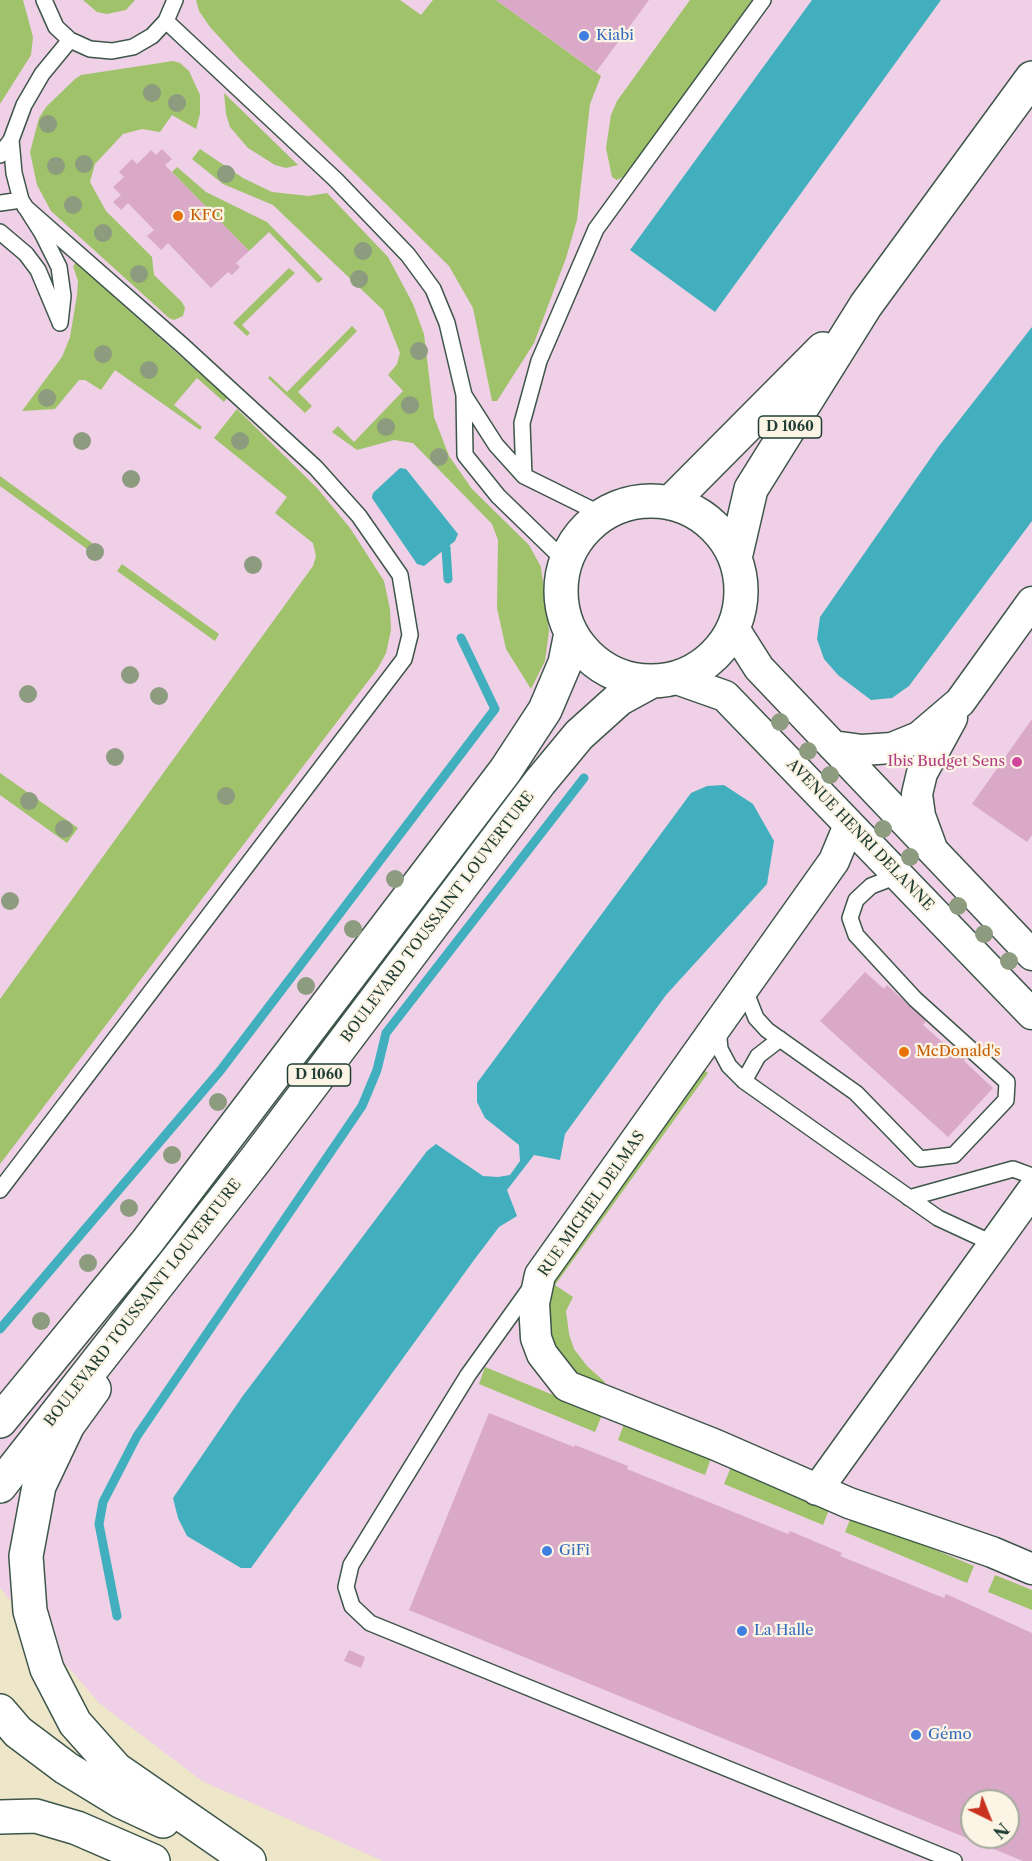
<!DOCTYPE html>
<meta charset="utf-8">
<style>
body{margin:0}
#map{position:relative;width:1032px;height:1861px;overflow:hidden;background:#ede6c8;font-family:"Libre Caslon Text",serif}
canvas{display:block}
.north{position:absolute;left:960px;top:1789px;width:60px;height:60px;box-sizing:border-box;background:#fcf5e5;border:2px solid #a4ab9e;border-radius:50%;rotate:137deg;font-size:16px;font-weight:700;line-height:24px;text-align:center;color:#1f3d34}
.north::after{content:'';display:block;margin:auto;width:21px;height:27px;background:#c8321e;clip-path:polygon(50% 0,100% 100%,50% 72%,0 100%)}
</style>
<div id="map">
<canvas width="1032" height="1861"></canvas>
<div class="north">N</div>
</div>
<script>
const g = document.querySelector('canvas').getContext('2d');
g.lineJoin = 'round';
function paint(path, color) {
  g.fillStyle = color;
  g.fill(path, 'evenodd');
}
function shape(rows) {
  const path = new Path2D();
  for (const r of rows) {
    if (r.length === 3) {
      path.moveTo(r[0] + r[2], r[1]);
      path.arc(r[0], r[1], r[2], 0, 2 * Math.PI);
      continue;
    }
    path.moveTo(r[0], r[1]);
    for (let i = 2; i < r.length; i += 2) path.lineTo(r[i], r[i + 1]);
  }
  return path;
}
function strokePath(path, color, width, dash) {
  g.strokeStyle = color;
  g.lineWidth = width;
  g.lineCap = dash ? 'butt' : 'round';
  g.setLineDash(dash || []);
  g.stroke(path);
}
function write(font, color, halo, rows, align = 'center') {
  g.font = font + ' "Libre Caslon Text",serif';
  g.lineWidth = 4.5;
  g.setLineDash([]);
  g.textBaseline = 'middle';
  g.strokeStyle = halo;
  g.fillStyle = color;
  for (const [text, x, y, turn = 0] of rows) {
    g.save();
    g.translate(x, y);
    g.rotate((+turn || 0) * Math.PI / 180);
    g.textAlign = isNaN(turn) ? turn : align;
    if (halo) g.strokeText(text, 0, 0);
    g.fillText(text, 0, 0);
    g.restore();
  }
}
paint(shape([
 [0,0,1032,0,1032,1861,383,1861,202,1781,99,1703,0,1588],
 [972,1801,1008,1801,1008,1837,972,1837]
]), '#efd0e7');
paint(shape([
 [0,0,23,0,33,37,31,55,0,104],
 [83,0,135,0,126,10,107,14,97,12],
 [196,0,400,0,421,15,433,0,496,0,601,76,590,104,577,220,566,258,534,343,497,401,492,401,473,308,449,266,240,60,210,27,199,11],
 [690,0,752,0,625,176,617,180,612,177,606,148,611,115,617,101],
 [173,61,180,63,189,71,200,95,200,114,196,129,172,115,160,132,142,129,123,134,95,164,90,182,106,211,152,257,154,275,182,302,185,308,183,316,174,320,169,318,51,211,37,185,30,152,39,118,46,107,75,79,81,75],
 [224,93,298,165,286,168,275,165,248,148,230,127,226,114],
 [200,149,243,178,272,192,309,196,327,193,388,257,413,304,424,334,434,417,449,456,472,489,529,545,541,567,549,631,545,661,531,689,506,649,497,608,498,540,492,524,413,443,394,440,357,450,332,432,338,426,354,442,403,391,388,375,397,364,400,353,383,310,273,205,223,184,192,159],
 [177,167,206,192,267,222,323,279,318,283,269,232,249,251,172,172],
 [76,263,227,398,224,402,197,378,174,405,202,427,200,430,115,370,101,390,85,380,79,380,55,409,22,411,62,357,70,337,77,295,78,281,73,266],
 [289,268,295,273,242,325,250,333,247,336,233,323],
 [352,326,357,331,298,392,312,406,305,413,268,378,270,376,287,392],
 [237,409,317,488,350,528,384,581,390,609,391,630,386,653,378,668,0,1164,0,999,313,566,316,556,313,543,275,513,287,497,214,438],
 [0,476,103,551,98,557,0,486],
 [122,564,219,634,215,641,117,571],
 [0,773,78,828,67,843,0,795],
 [701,1068,708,1073,555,1285,573,1297,566,1311,569,1334,574,1349,587,1366,605,1382,600,1394,574,1381,546,1337,549,1283],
 [485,1367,602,1415,595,1432,479,1384],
 [624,1424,711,1458,705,1475,618,1440],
 [731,1467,830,1507,823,1525,724,1484],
 [852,1515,974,1566,967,1583,845,1532],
 [995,1575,1032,1590,1032,1610,988,1592]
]), '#9fc26b');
paint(shape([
 [812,0,941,0,715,312,630,250],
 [1032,327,1032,521,909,686,892,698,871,700,838,675,824,659,817,639,820,617,939,446],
 [400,468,406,469,458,534,455,541,424,566,417,564,372,498,373,493],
 [724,785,753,804,774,841,767,884,666,995,565,1134,560,1160,534,1155,507,1190,517,1216,499,1227,474,1260,251,1568,241,1568,187,1536,178,1518,173,1498,242,1397,427,1151,436,1144,483,1176,498,1177,510,1175,520,1161,519,1145,485,1118,477,1102,477,1083,691,793,707,786]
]), '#41afbd');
strokePath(shape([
 [446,548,448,579],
 [0,1329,220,1071,495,709,461,638],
 [117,1616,99,1524,103,1502,137,1436,362,1106,377,1070,386,1033,584,778]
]), '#41afbd', 9);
paint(shape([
 [496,0,649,0,596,72],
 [162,149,172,159,165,165,249,251,236,263,240,267,232,275,228,272,211,288,168,243,161,250,147,236,154,230,128,203,121,210,113,202,121,195,113,187,124,177,119,172,132,159,137,164,151,150,156,155],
 [1032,719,1032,835,1027,842,972,804],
 [865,972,884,989,887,985,926,1021,923,1025,956,1054,959,1051,967,1057,964,1061,993,1088,948,1137,820,1021],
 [489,1413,574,1447,575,1445,628,1466,627,1469,788,1534,790,1531,842,1553,840,1556,944,1598,946,1594,1032,1633,1032,1861,1023,1861,409,1610],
 [972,1801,1008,1801,1008,1837,972,1837],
 [349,1650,365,1657,361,1668,344,1661]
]), '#daa9c7');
const lane = shape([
 [44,0,56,27,70,40,90,49,112,51,133,47,152,36,166,21,175,0],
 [166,21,336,180,408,255,433,289,447,323,464,395,465,455,498,496,566,562],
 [11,140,14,173,21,200,42,233,59,267,63,296,60,323],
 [0,155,11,140,24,105,42,74,70,40],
 [0,203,21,200],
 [0,232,26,254,38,270,59,320],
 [464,395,496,445,524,476,603,515],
 [524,476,522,423,539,361,596,229,763,0],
 [745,990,756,1018,767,1030,856,1093,920,1159,954,1155,1006,1100,1007,1082,915,999,856,935,850,918,856,900,871,886,897,876],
 [718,1029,720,1049,729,1066,744,1081,938,1218,994,1244],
 [744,1081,758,1056,780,1039],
 [0,1190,404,659,410,635,400,575,359,516,316,468,182,345,25,207],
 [909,1198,1013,1169,1032,1176],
 [531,1287,468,1375,351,1565,346,1587,352,1606,370,1623,954,1861]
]);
const street = shape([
 [733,627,759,668,1032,955],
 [674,678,725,696,1032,1014],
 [833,746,862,750,892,748,919,737,960,702,1032,602],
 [849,825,834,861,540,1275,534,1303,536,1338,542,1354,567,1386,716,1445,849,1503,992,1552,1032,1569],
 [931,846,920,816,917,794,922,773,952,718],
 [817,1490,1032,1191]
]);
const secondary = shape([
 [94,1389,68,1425,39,1486,26,1556,30,1611,47,1669,75,1723,116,1769,249,1861],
 [0,1711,18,1732,66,1768,120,1801,163,1821],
 [0,1817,36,1816,77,1828,153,1861]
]);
const primary = shape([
 [651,591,90],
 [670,503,823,349],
 [735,558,751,489,866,305,1032,78],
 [0,1421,147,1242,505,771,545,710,565,663,571,633],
 [0,1486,256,1159,540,782,579,735,619,699,652,681]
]);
strokePath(lane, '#3e564a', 18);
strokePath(street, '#3e564a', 33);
strokePath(secondary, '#3e564a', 36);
strokePath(primary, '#3e564a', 36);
strokePath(lane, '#fff', 15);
strokePath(street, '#fff', 30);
strokePath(secondary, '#fff', 33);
strokePath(primary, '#fff', 33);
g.fillStyle = '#8d9b7e';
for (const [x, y] of [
 [152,93],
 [177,103],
 [48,124],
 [84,164],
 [56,166],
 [226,174],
 [73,205],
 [103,233],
 [363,251],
 [139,274],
 [359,279],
 [419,351],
 [103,354],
 [149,370],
 [47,398],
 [410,405],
 [386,427],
 [82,441],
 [240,441],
 [439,457],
 [131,479],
 [95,552],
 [253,565],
 [130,675],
 [28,694],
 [159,696],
 [780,722],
 [808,751],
 [115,757],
 [830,775],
 [226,796],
 [29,801],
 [64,829],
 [883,829],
 [910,857],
 [395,879],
 [10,901],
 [958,906],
 [353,929],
 [984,934],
 [1009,961],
 [306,986],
 [218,1102],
 [172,1155],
 [129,1208],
 [88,1263],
 [41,1321]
]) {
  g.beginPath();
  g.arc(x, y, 9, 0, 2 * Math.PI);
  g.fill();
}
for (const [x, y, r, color] of [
 [584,36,6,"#3f7fe0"],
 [178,216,6,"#e8710a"],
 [1017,762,6,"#d1479c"],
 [904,1052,6,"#e8710a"],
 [547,1551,6,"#3f7fe0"],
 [742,1631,6,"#3f7fe0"],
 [916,1735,6,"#3f7fe0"]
]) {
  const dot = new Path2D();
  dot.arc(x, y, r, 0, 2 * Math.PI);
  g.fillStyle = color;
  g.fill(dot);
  strokePath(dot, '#fcf5e5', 2);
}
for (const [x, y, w] of [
 [790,427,63],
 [319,1075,63]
]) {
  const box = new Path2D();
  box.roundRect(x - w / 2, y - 11, w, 22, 4.5);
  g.fillStyle = '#fcf5e5';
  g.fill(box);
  strokePath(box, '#1f3d34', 1.5);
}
write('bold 14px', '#1f3d34', null, [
 ["D 1060",790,427],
 ["D 1060",319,1075]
]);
write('15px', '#366cbe', '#fcf5e5', [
 ["Kiabi",596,36],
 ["GiFi",559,1551],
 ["La Halle",754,1631],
 ["Gémo",928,1735]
], 'left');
write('15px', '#c56008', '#fcf5e5', [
 ["KFC",190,216],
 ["McDonald's",916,1052]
], 'left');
write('15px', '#b23c85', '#fcf5e5', [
 ["Ibis Budget Sens",1005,762]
], 'right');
write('15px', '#1f3d34', '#fcf5e5', [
 ["AVENUE HENRI DELANNE",860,835,46],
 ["BOULEVARD TOUSSAINT LOUVERTURE",438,917,-53],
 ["RUE MICHEL DELMAS",592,1204,-55],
 ["BOULEVARD TOUSSAINT LOUVERTURE",143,1303,-52]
]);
</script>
